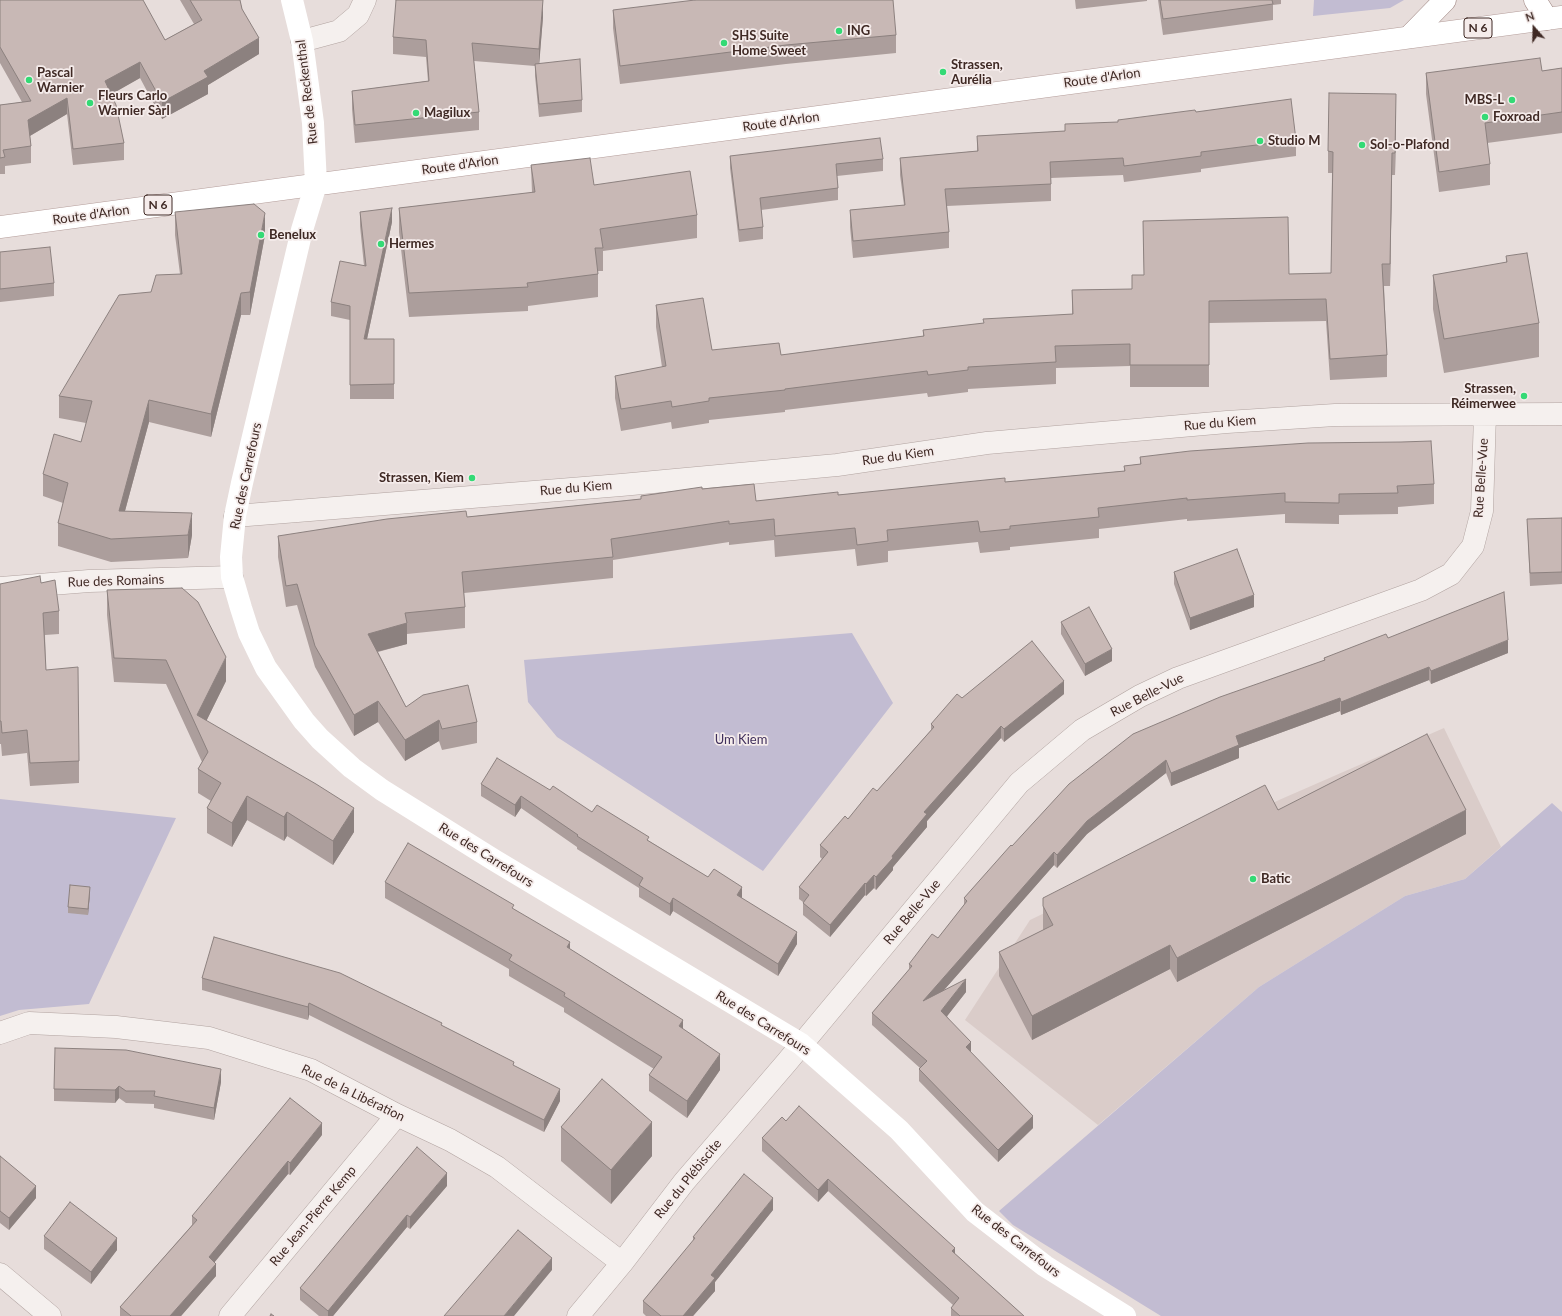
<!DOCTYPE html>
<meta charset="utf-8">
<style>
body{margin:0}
#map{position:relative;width:1562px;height:1316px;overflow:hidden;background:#e7dddb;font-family:Lato,sans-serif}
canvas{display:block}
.north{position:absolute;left:1514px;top:8px;width:40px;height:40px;-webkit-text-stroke:3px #f5eceb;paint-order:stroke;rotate:340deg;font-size:11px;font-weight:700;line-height:16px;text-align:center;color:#3f2924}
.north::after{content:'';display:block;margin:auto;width:14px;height:18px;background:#3f2924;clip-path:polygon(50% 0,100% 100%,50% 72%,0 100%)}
</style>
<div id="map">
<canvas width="1562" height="1316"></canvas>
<div class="north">N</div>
</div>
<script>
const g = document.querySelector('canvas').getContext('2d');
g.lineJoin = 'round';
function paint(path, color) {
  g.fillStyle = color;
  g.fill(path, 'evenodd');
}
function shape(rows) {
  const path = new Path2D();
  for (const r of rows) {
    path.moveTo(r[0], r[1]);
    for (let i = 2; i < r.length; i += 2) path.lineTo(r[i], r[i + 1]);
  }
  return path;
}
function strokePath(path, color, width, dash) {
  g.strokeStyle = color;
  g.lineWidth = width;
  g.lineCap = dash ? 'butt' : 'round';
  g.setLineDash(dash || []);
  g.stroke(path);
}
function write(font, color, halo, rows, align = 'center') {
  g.font = font + ' Lato,sans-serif';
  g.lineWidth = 3.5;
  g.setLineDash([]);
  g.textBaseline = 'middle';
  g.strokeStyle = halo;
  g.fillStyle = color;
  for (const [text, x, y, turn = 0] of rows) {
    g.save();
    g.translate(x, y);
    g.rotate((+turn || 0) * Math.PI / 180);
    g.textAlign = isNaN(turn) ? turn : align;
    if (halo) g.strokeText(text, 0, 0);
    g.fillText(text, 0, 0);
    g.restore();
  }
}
paint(shape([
 [1444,728,1501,847,1465,879,1405,896,1259,987,1098,1125,965,1020,1030,920,1279,800]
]), '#daccc9');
paint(shape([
 [1314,0,1404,0,1390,8,1313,16],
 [852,633,893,703,763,871,557,737,528,702,524,660],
 [0,799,176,818,89,1004,19,1010,0,1016],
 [1552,803,1562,812,1562,1316,1161,1316,1013,1225,999,1211,1259,987,1405,896,1465,879]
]), '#c2bcd2');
const street = shape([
 [302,41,339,31,358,15,365,0],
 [235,516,621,485,837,465,987,443,1227,422,1335,415,1562,414],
 [0,588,89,581,232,577],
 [0,1033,29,1023,116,1027,209,1038,311,1070,397,1115,450,1140,497,1167,622,1263],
 [0,1274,50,1316],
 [230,1316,397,1115],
 [578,1316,622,1263,684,1182,787,1062,1019,783,1082,730,1140,696,1178,678,1421,590,1451,574,1473,546,1482,511,1485,414]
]);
const primary = shape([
 [0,227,1562,17]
]);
const highway = shape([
 [1535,0,1547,19],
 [1409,37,1445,0]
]);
strokePath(street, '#b1a3a0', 23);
strokePath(primary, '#b49d9a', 23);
strokePath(highway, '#9f8682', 23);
strokePath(street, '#f5f0ee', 22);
strokePath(shape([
 [292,0,302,41,313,123,316,184,302,230,242,483,235,516,231,557,232,577,241,608,249,633,266,668,304,721,320,739,352,768,382,790,494,860,801,1044,899,1130,975,1212,1045,1266,1125,1316]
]), '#fff', 22);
strokePath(primary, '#fff', 22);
strokePath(highway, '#fff', 22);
paint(shape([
 [0,0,165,40,194,24,180,0,240,0,242,9,259,54,208,85,208,94,162,119,140,78,111,94,124,143,124,160,73,165,67,114,30,136,31,146,31,163,5,166,5,174,0,174,0,105,22,102,0,63],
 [1075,0,1147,0,1147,1,1076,9],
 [1158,0,1281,0,1281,4,1273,5,1273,20,1163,35],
 [613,10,896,35,896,53,786,64,620,84,613,28],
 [543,17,539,63,582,100,582,112,539,117,535,76,535,66,474,61,479,112,479,130,355,143,352,109,352,91,428,81,426,57,393,54,393,37],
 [1562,68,1562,133,1487,143,1490,164,1490,185,1439,192,1426,94,1426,73,1542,71],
 [1196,112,1296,140,1296,156,1201,169,1201,172,1124,182,1123,175,1051,178,1051,201,947,206,949,232,949,248,853,258,850,227,850,210,904,205,900,175,900,158,977,151,977,136,1065,131,1118,122],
 [1396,116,1395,175,1392,175,1390,286,1384,286,1387,355,1387,377,1330,380,1326,321,1209,323,1209,387,1130,387,1130,366,1056,368,1056,384,968,389,968,392,928,397,927,393,785,410,785,412,709,420,709,423,672,429,671,422,621,431,615,398,615,376,662,367,656,327,656,305,712,350,781,355,923,336,923,330,1072,314,1072,290,1132,289,1144,275,1143,221,1289,274,1331,273,1332,173,1328,173,1328,151],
 [730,156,883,159,883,171,837,176,838,188,838,200,761,210,763,227,763,239,739,242,730,168],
 [531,165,594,185,697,215,697,238,603,251,603,271,598,271,598,297,528,306,528,311,409,317,399,232,399,208,532,193],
 [175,212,265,235,250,315,241,315,211,437,149,422,125,511,192,535,188,558,111,562,58,546,58,523,63,503,43,496,43,474,81,442,86,423,59,418,59,396,151,292,180,274,175,235],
 [360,212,392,222,367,339,394,339,394,399,350,399,350,320,331,316,331,302,364,266,360,226],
 [0,252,54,283,54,296,0,302],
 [1506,256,1539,323,1539,357,1444,373,1433,309,1433,275,1506,263],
 [1140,457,1434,484,1434,504,1398,507,1398,514,1339,515,1339,524,1285,523,1285,514,1187,521,1187,519,1099,529,1099,538,1010,547,1010,550,980,553,978,542,888,551,888,562,857,566,855,549,775,557,774,540,729,545,729,542,613,560,613,578,464,593,465,607,465,628,407,634,407,644,378,652,406,707,477,722,477,743,442,750,439,741,405,761,378,722,354,736,315,667,297,605,286,607,278,557,278,536,467,517,641,499,641,496,702,489,756,501,1005,482,1124,471,1124,466,1140,464],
 [1562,518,1562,584,1530,586,1527,519],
 [1174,572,1254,607,1190,630,1174,584],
 [41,583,59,611,59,634,45,635,46,670,79,761,79,783,30,786,27,753,2,756,1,744,0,744,0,584],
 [107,590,226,681,206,721,354,832,333,865,287,836,284,841,247,820,232,847,207,833,207,808,211,801,198,793,198,769,202,762,166,684,114,682,107,615],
 [1061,622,1112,661,1085,676,1061,634],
 [1388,638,1508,653,1431,684,1429,680,1341,715,1340,711,1239,748,1239,758,1171,786,1166,773,1087,834,1057,868,1054,865,943,991,966,992,947,1016,971,1053,1033,1128,998,1162,919,1081,919,1069,920,1068,872,1025,872,1013,909,970,909,964,938,938,964,905,964,898,1012,846,1324,660,1324,658],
 [1064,694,1004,742,1001,738,927,821,927,827,893,867,893,870,876,890,874,888,866,896,865,895,830,937,803,915,803,902,799,899,799,887,822,859,820,857,820,845,877,791,931,730,931,724,962,698],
 [481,784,550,790,649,841,742,898,797,944,778,976,673,911,670,916,639,897,639,888,577,849,577,847,521,808,515,817,481,796],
 [1278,810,1466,834,1177,982,1170,969,1032,1040,999,976,999,952,1043,930,1043,898],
 [385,882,514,909,683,1029,720,1070,687,1118,649,1091,649,1075,654,1069,564,1012,564,1008,509,976,509,969,385,898],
 [90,893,88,915,68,913,68,907],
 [202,978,442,1026,514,1066,560,1101,544,1132,309,1015,308,1020,202,990],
 [221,1082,214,1120,154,1108,154,1104,126,1103,119,1098,115,1103,54,1101,54,1089],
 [786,1121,955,1254,1024,1316,951,1316,951,1308,953,1305,828,1191,818,1202,762,1151,762,1138],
 [561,1127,652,1156,611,1204,561,1161],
 [322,1135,290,1175,288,1174,214,1262,216,1276,181,1316,120,1316,120,1307,192,1225,192,1216],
 [0,1156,36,1198,9,1230,0,1223],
 [447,1186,410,1229,407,1227,333,1316,319,1316,300,1300,300,1288],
 [773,1210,715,1282,715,1291,693,1316,646,1316,643,1313,643,1301,693,1241,693,1237],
 [44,1236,117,1250,91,1284,44,1249]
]), '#ac9e9c');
paint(shape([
 [543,0,543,17,539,67,539,49],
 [259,38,259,54,208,85,208,94,162,119,162,102,204,71],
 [140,62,140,78,105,98,105,81],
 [1396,94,1396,116,1395,175,1395,153],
 [67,98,67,114,28,137,28,120],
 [1392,153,1392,175,1390,286,1390,264],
 [392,208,392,222,364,353,364,339],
 [265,213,265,235,250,315,250,292],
 [241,293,241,315,211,437,211,414],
 [149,400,149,422,119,533,119,511],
 [192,513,192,535,188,558,188,535],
 [1254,595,1254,607,1190,630,1190,618],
 [407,623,407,644,368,654,368,634],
 [1508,640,1508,653,1431,684,1431,671],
 [1112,649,1112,661,1085,676,1085,664],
 [226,657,226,681,200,734,197,715],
 [1429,667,1429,680,1341,715,1341,702],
 [1064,681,1064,694,1004,742,1004,729],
 [1340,698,1340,711,1239,748,1239,758,1171,786,1171,773,1236,736],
 [378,701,378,722,354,736,354,715],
 [439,720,439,741,405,761,405,740],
 [1001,726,1001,738,927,821,927,827,893,867,893,870,876,890,876,877,924,812],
 [1166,760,1166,773,1087,834,1057,868,1057,855,1087,821],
 [247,796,247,820,232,847,232,823],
 [521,796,521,808,515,817,515,805],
 [354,808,354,832,333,865,333,841],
 [1466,810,1466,834,1177,982,1177,958],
 [287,812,287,836,284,841,284,817],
 [1054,852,1054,865,923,1014,923,1001],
 [874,875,874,888,866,896,866,884],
 [865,883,865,895,830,937,830,925],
 [90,887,90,893,88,915,88,909],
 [742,887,742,900,737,895],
 [673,898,673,911,670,916,670,904],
 [797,932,797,944,778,976,778,964],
 [570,942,570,958,567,947],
 [1170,945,1170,969,1032,1040,1032,1016],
 [966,979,966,992,941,1024,941,1011],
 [309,1003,309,1015,308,1020,308,1007],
 [683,1020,683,1036,679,1026],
 [971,1042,971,1054,966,1047],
 [720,1054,720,1070,687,1118,687,1101],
 [221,1069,221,1082,214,1120,214,1108],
 [119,1086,119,1098,115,1103,115,1090],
 [560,1089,560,1101,544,1132,544,1120],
 [1033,1116,1033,1128,998,1162,998,1150],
 [652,1122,652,1156,611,1204,611,1170],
 [322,1123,322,1135,290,1175,290,1163],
 [288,1161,288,1174,209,1269,209,1257],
 [447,1173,447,1186,410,1229,410,1217],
 [828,1179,828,1191,818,1202,818,1190],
 [36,1186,36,1198,9,1230,9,1218],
 [773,1198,773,1210,715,1282,715,1291,693,1316,683,1316,711,1275],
 [407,1215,407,1227,333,1316,328,1316,328,1311],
 [117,1238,117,1250,91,1284,91,1272],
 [955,1248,955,1260,952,1251],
 [552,1258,552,1270,514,1316,504,1316],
 [216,1264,216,1276,181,1316,170,1316]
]), '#8c817f');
const building = shape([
 [0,0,143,0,165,40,202,20,190,0,240,0,242,9,259,38,204,71,208,77,162,102,140,62,105,81,116,105,124,143,73,149,67,98,28,120,31,146,3,150,5,157,0,158,0,105,31,101,0,47,0,0],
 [396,0,543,0,539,49,472,43,479,112,355,125,352,91,429,81,426,40,393,37,396,0],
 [695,0,893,0,896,35,786,45,620,66,613,10,695,0],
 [1160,0,1272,0,1273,4,1163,19,1160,0],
 [1540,58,1542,71,1562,68,1562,112,1485,123,1490,164,1439,172,1426,73,1540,58],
 [580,59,582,100,539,104,535,64,580,59],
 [1329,93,1396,94,1395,153,1392,153,1390,264,1382,264,1387,355,1330,359,1326,299,1209,301,1209,365,1130,365,1130,344,1055,346,1056,362,968,367,968,370,928,375,927,371,785,389,785,390,709,398,709,401,672,407,671,401,621,409,615,376,666,366,656,305,703,298,712,350,779,343,781,355,924,336,923,330,984,323,983,319,1073,314,1072,290,1132,289,1132,275,1144,275,1143,221,1288,217,1289,274,1331,273,1333,152,1328,151,1329,93],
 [1291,99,1296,140,1201,152,1201,156,1124,166,1123,158,1050,162,1051,184,945,189,949,232,853,241,850,210,905,205,900,158,978,151,977,136,1065,131,1065,124,1118,122,1118,120,1195,110,1196,112,1291,99],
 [880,138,883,159,836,164,838,188,760,198,763,227,739,230,730,156,880,138],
 [590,158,594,185,690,171,697,215,600,229,603,248,595,248,598,274,527,283,528,287,409,293,399,208,535,192,531,165,590,158],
 [254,204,265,213,250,292,241,293,211,414,149,400,119,511,192,513,188,535,111,539,58,523,68,483,43,474,54,434,81,442,92,401,59,396,119,295,151,292,156,275,182,274,175,212,254,204],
 [392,208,364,339,394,339,394,384,350,385,350,306,331,302,340,261,366,266,360,212,392,208],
 [50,247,54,283,0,289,0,252,50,247],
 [1527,253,1539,323,1444,339,1433,275,1507,262,1506,256,1527,253],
 [1431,441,1434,484,1397,486,1398,493,1339,494,1339,503,1285,502,1285,493,1187,500,1187,498,1098,508,1099,517,1010,526,1010,529,980,532,978,521,887,530,888,541,857,545,855,528,775,536,774,519,729,524,729,521,611,539,613,557,462,572,465,607,405,613,407,623,368,634,406,707,423,695,468,685,477,722,442,729,439,720,405,740,378,701,354,715,315,646,297,584,286,586,278,536,387,519,466,511,467,517,641,499,641,496,702,487,702,489,754,484,756,501,838,492,838,495,1005,478,1005,482,1125,471,1124,466,1141,464,1140,457,1190,451,1308,443,1401,442,1431,441],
 [1562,518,1562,572,1530,573,1527,519,1562,518],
 [1237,549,1254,595,1190,618,1174,572,1237,549],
 [40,576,41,583,55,580,59,611,43,613,46,670,78,667,79,761,30,763,27,730,2,733,1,721,0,721,0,584,40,576],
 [182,588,198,602,226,657,197,715,316,784,354,808,333,841,287,812,284,817,247,796,232,823,207,808,221,783,198,769,208,752,166,660,114,658,107,590,182,588],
 [1504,592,1508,640,1431,671,1429,667,1341,702,1340,698,1236,736,1239,745,1171,773,1166,760,1087,821,1057,855,1054,852,923,1001,966,979,941,1011,971,1042,966,1047,1033,1116,998,1150,919,1069,927,1061,872,1013,912,966,909,964,932,934,938,938,967,901,964,898,1011,845,1012,846,1069,784,1133,734,1220,697,1325,660,1324,658,1386,634,1388,638,1504,592],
 [1089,607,1112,649,1085,664,1061,622,1089,607],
 [1032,641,1064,681,1004,729,1001,726,924,812,927,814,892,856,893,858,876,877,874,875,866,884,865,883,830,925,803,903,809,895,799,887,828,852,820,845,845,816,848,819,873,788,877,791,934,727,931,724,957,694,962,698,1032,641],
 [1427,734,1466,810,1177,958,1170,945,1032,1016,999,952,1053,925,1043,906,1043,898,1265,785,1278,810,1427,734],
 [497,758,550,790,553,786,592,812,597,805,649,837,647,840,708,877,714,869,742,887,737,895,797,932,778,964,673,898,670,904,639,885,643,878,577,836,578,835,521,796,515,805,481,784,497,758],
 [408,843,514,905,512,908,570,942,567,947,683,1020,679,1026,720,1054,687,1101,649,1075,662,1057,564,996,565,993,509,960,512,955,385,882,408,843],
 [70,885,90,887,88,909,68,907,70,885],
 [214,937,340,973,442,1023,441,1025,514,1062,513,1065,560,1089,544,1120,309,1003,308,1007,202,978,214,937],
 [55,1048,126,1050,221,1069,214,1108,154,1096,155,1091,126,1091,119,1086,115,1090,54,1089,55,1048],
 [602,1079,652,1122,611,1170,561,1127,602,1079],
 [290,1098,322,1123,290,1163,288,1161,209,1257,216,1264,170,1316,131,1316,120,1307,197,1220,192,1216,290,1098],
 [799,1106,955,1248,952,1251,1024,1316,960,1316,951,1308,959,1298,828,1179,818,1190,762,1138,782,1117,786,1121,799,1106],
 [417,1147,447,1173,410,1217,407,1215,328,1311,300,1288,417,1147],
 [0,1156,36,1186,9,1218,0,1211,0,1156],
 [744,1174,773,1198,711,1275,715,1278,683,1316,661,1316,643,1301,695,1238,693,1237,744,1174],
 [70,1202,117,1238,91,1272,44,1236,70,1202],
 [518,1230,552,1258,504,1316,444,1316,518,1230],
 [271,1314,274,1316,270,1316,271,1314]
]);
paint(building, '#c8b8b5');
strokePath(building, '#8c817f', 1);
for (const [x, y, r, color] of [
 [839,31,4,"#33da75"],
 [724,43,4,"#33da75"],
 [943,72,4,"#33da75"],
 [29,80,4,"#33da75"],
 [1512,100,4,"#33da75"],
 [90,103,4,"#33da75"],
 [416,113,4,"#33da75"],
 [1485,117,4,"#33da75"],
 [1260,141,4,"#33da75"],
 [1362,145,4,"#33da75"],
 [261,235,4,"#33da75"],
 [381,244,4,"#33da75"],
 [1524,396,4,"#33da75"],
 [472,478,4,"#33da75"],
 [1253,879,4,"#33da75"]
]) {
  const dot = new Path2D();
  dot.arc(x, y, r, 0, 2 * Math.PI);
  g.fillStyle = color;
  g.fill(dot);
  strokePath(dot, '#f5eceb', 1.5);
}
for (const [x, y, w] of [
 [1478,28,28],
 [158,205,28]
]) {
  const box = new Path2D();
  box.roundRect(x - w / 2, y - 10, w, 20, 3);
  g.fillStyle = '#f5eceb';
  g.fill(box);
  strokePath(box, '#3f2924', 1);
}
write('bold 12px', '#3f2924', null, [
 ["N 6",1478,28],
 ["N 6",158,205]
]);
write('bold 13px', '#3f2924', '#f5eceb', [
 ["ING",847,31],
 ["SHS Suite",732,36],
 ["Home Sweet",732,51],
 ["Strassen,",951,65],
 ["Aurélia",951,80],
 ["Pascal",37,73],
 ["Warnier",37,88],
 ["Fleurs Carlo",98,96],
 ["Warnier Sàrl",98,111],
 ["MBS-L",1504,100,"right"],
 ["Magilux",424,113],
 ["Foxroad",1493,117],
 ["Studio M",1268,141],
 ["Sol-o-Plafond",1370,145],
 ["Benelux",269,235],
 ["Hermes",389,244],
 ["Strassen,",1516,389,"right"],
 ["Réimerwee",1516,404,"right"],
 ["Strassen, Kiem",464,478,"right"],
 ["Batic",1261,879]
], 'left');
write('13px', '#3f2924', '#f5eceb', [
 ["Route d'Arlon",1102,78,-8],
 ["Rue de Reckenthal",307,92,-97],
 ["Route d'Arlon",781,122,-8],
 ["Route d'Arlon",460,165,-8],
 ["Route d'Arlon",91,215,-8],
 ["Rue du Kiem",1220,423,-5],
 ["Rue du Kiem",898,456,-8],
 ["Rue des Carrefours",246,476,-78],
 ["Rue Belle-Vue",1481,478,-86],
 ["Rue du Kiem",576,488,-5],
 ["Rue des Romains",116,581,-2],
 ["Rue Belle-Vue",1147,695,-27],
 ["Rue des Carrefours",486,855,32],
 ["Rue Belle-Vue",912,912,-50],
 ["Rue des Carrefours",763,1023,32],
 ["Rue de la Libération",353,1093,26],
 ["Rue du Plébiscite",688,1179,-51],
 ["Rue Jean-Pierre Kemp",313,1216,-50],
 ["Rue des Carrefours",1016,1241,38]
]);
write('13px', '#40305c', '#f5eceb', [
 ["Um Kiem",741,740]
]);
</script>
